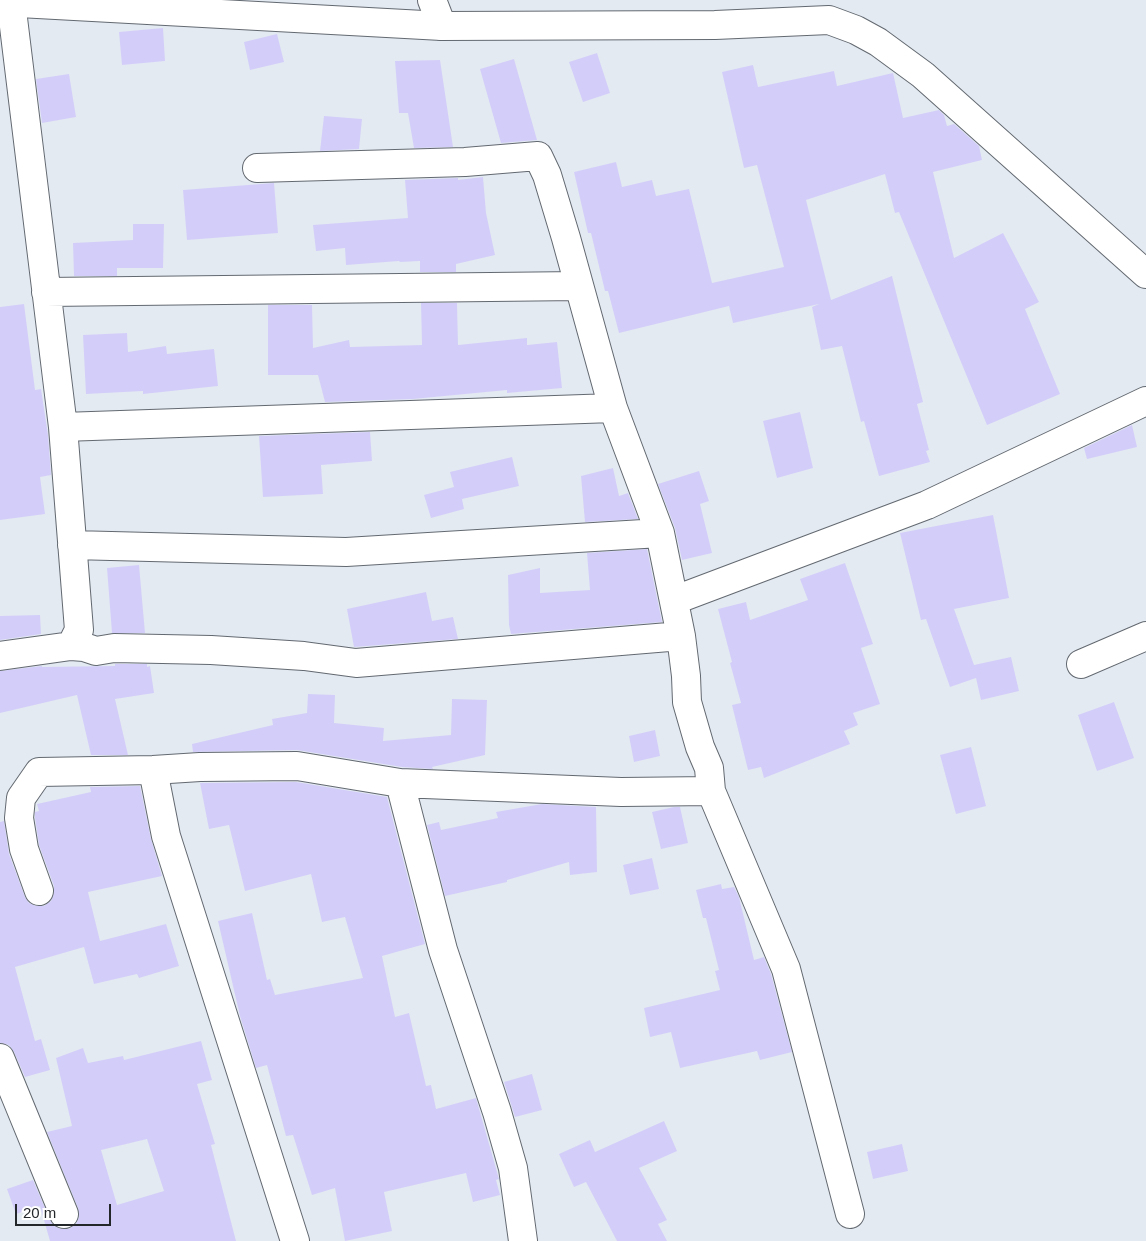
<!DOCTYPE html>
<style>
body{margin:0}
#map{position:relative;width:1146px;height:1241px;overflow:hidden;background:#e4eaf2;font-family:Arial,sans-serif}
canvas{display:block}
.scale{position:absolute;left:15px;top:1204px;width:96px;height:22px;box-sizing:border-box;border:2px solid #24272a;border-top:0;padding-left:6px;font-size:15px;line-height:18px;white-space:nowrap;color:#24272a;-webkit-text-stroke:4px #fff;paint-order:stroke}
</style>
<div id="map">
<canvas width="1146" height="1241"></canvas>
<div class="scale">20 m</div>
</div>
<script>
const g = document.querySelector('canvas').getContext('2d');
g.lineJoin = 'round';
function paint(path, color) {
  g.fillStyle = color;
  g.fill(path, 'evenodd');
}
function shape(rows) {
  const path = new Path2D();
  for (const r of rows) {
    path.moveTo(r[0], r[1]);
    for (let i = 2; i < r.length; i += 2) path.lineTo(r[i], r[i + 1]);
  }
  return path;
}
function strokePath(path, color, width, dash) {
  g.strokeStyle = color;
  g.lineWidth = width;
  g.lineCap = dash ? 'butt' : 'round';
  g.setLineDash(dash || []);
  g.stroke(path);
}
paint(shape([
 [163,28,165,61,122,65,119,32],
 [277,34,284,62,250,70,244,42],
 [597,53,610,93,583,102,569,62],
 [514,59,537,140,501,143,480,69],
 [440,60,453,147,414,148,408,113,399,113,395,61],
 [753,65,758,87,834,71,837,86,893,73,903,118,939,110,944,115,947,126,954,124,979,146,982,160,933,172,954,258,1003,233,1039,302,1025,309,1060,394,987,425,899,212,895,213,885,174,806,200,831,300,892,276,923,402,917,404,929,450,926,451,930,462,879,476,864,421,861,422,842,346,821,350,812,307,819,304,733,323,729,306,619,333,608,291,605,291,591,233,588,233,574,172,616,162,622,187,652,180,656,196,689,189,712,283,784,267,757,165,744,168,722,72],
 [69,74,76,117,42,123,36,79],
 [324,116,362,119,359,149,320,151],
 [483,177,486,213,495,255,456,264,456,272,420,272,420,261,400,262,399,261,346,265,345,248,316,251,313,225,408,218,405,180,458,178,458,180],
 [274,183,278,233,187,240,183,190],
 [133,224,164,224,163,268,117,268,117,276,74,276,73,243,133,240],
 [421,303,457,303,458,345,527,338,527,345,557,342,562,388,507,393,507,390,413,399,325,402,318,375,268,375,268,305,312,305,313,348,349,340,350,347,422,345],
 [24,304,35,390,41,389,48,435,51,475,40,477,45,514,0,520,0,307],
 [127,333,128,352,166,346,167,354,214,349,218,386,143,394,143,391,86,394,83,335],
 [800,412,813,468,777,478,763,421],
 [1132,425,1137,447,1087,459,1084,448],
 [370,432,372,461,321,465,323,494,263,497,259,436],
 [512,457,519,486,462,499,464,509,431,518,424,495,454,487,450,472],
 [613,468,619,496,628,493,638,519,585,522,581,476],
 [699,471,709,501,700,504,712,553,682,560,675,528,658,484],
 [993,515,1009,598,954,609,974,665,1011,657,1019,691,981,700,976,678,950,687,926,619,921,620,900,533],
 [647,549,662,622,511,634,509,625,508,575,540,568,540,593,590,590,587,553],
 [845,563,873,644,861,648,880,704,853,713,858,725,844,731,850,744,764,778,761,767,748,770,732,705,741,703,730,663,732,662,718,609,746,602,750,620,808,600,800,579],
 [139,565,145,633,112,633,107,568],
 [426,592,432,621,453,617,458,639,354,647,347,609],
 [40,615,41,634,0,640,0,616],
 [115,664,147,664,147,667,150,666,154,693,115,699,128,755,91,755,77,695,0,713,0,671,42,666,42,667,115,666],
 [308,694,335,695,334,723,384,728,383,741,451,735,452,699,487,700,485,755,432,767,433,769,402,767,297,750,193,752,192,744,273,725,272,719,307,713],
 [1114,702,1134,758,1097,771,1078,715],
 [655,730,660,756,634,762,629,736],
 [971,747,986,806,956,814,940,755],
 [296,782,387,797,425,944,382,956,395,1017,409,1013,426,1086,431,1085,436,1109,476,1098,499,1179,496,1180,500,1195,473,1202,466,1173,384,1192,392,1231,345,1241,335,1188,312,1195,293,1135,286,1136,267,1065,256,1068,240,1016,218,921,252,913,267,980,270,979,275,995,363,978,345,917,322,922,311,874,245,891,229,825,209,829,200,783],
 [140,786,151,839,162,876,88,892,100,941,166,924,179,966,139,978,137,974,94,984,84,947,15,967,35,1041,41,1039,50,1070,25,1077,14,1052,9,1045,0,1043,0,822,4,821,9,854,25,897,29,903,36,906,44,906,51,901,54,893,54,886,39,845,35,818,35,812,39,811,37,804,91,792,90,787],
 [542,804,596,807,597,872,570,875,569,862,507,880,507,882,445,896,427,825,439,822,441,830,498,818,496,812],
 [674,807,680,807,688,843,661,849,652,812],
 [652,858,659,889,630,895,623,865],
 [721,884,722,889,734,887,739,897,754,960,764,957,771,974,792,1052,760,1060,757,1051,680,1068,671,1032,650,1037,644,1008,720,990,715,971,719,970,706,918,703,918,696,890],
 [201,1041,212,1080,197,1084,215,1144,211,1145,236,1241,50,1241,40,1206,16,1214,7,1189,33,1180,50,1220,54,1226,61,1229,69,1229,76,1224,79,1217,78,1208,47,1132,72,1126,56,1058,83,1048,88,1063,123,1056,124,1060],
 [147,1139,164,1191,117,1205,101,1150],
 [532,1074,542,1110,515,1117,504,1082],
 [664,1121,677,1151,639,1168,667,1220,658,1224,667,1241,617,1241,586,1182,574,1187,559,1154,590,1140,595,1152],
 [902,1144,908,1171,873,1179,867,1152]
]), '#d3cef9');
const minor = shape([
 [432,0,442,26],
 [11,2,63,427,79,630,71,646,84,647,96,651,114,648,211,650,304,656,356,663,681,636],
 [257,168,465,162,538,156,547,175,566,238,613,408,660,533,681,636,686,676,687,702,700,747,709,768,711,791,786,969,850,1214],
 [46,292,579,286],
 [63,427,613,408],
 [72,545,346,552,660,533],
 [675,600,927,505,1146,401],
 [0,656,71,646],
 [1081,664,1146,636],
 [153,770,166,836,295,1241],
 [400,783,443,950,497,1112,513,1168,523,1241],
 [39,891,24,849,19,818,21,798,39,772,153,770,200,767,297,766,400,783,621,792,711,791],
 [0,1058,64,1214]
]);
const major = shape([
 [0,2,442,26,715,25,829,20,856,30,878,42,923,75,1146,274]
]);
strokePath(minor, '#636970', 30);
strokePath(major, '#636970', 30);
strokePath(minor, '#fff', 28);
strokePath(major, '#fff', 28);
</script>
